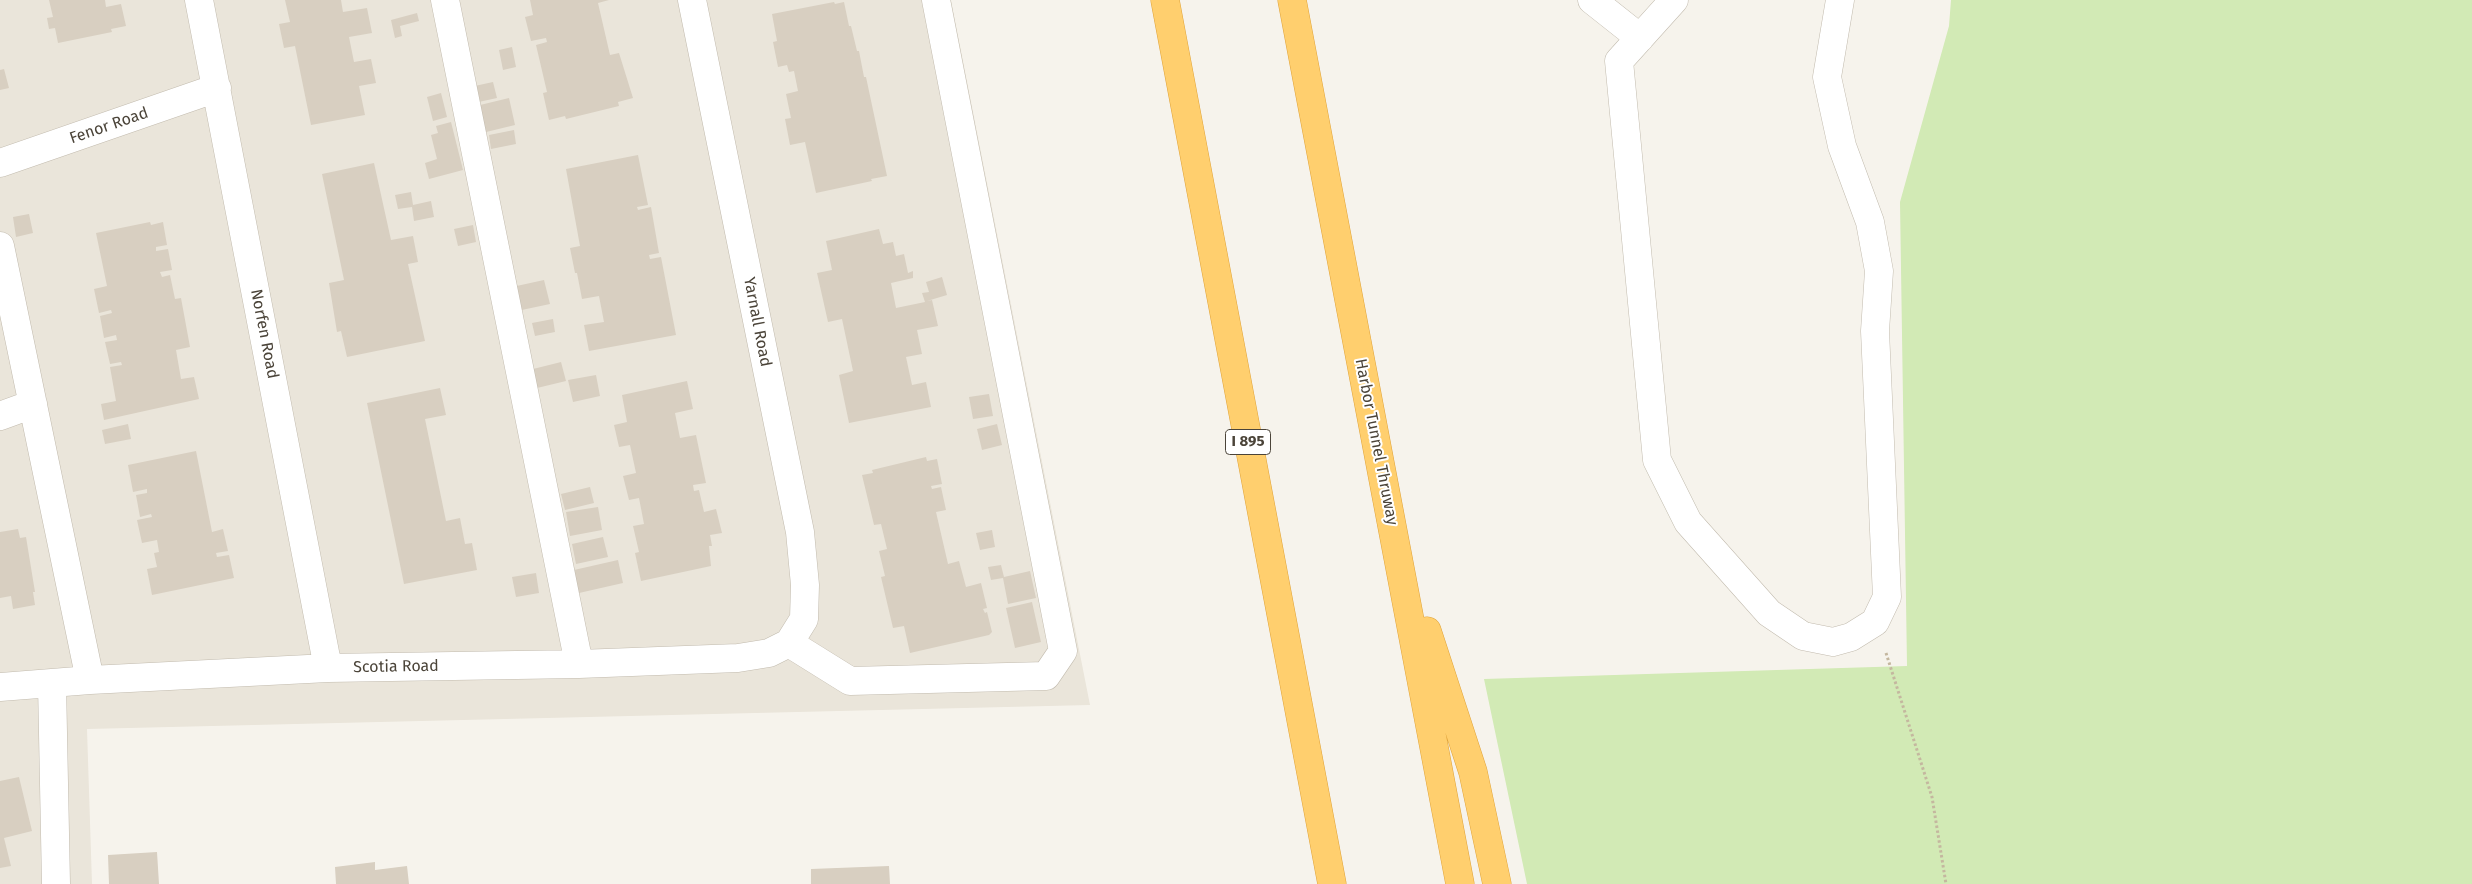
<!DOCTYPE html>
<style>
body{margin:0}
canvas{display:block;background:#f6f3ec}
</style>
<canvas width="2472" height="884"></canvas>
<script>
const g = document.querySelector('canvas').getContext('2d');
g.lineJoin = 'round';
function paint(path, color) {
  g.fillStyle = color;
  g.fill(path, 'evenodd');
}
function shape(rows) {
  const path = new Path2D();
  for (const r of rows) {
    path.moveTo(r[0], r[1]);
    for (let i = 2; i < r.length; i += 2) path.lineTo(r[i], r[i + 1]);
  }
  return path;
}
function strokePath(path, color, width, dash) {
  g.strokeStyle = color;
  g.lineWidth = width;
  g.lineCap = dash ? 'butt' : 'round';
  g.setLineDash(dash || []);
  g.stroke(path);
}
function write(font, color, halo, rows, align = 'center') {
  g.font = font + ' "Fira Sans",sans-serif';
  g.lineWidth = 4;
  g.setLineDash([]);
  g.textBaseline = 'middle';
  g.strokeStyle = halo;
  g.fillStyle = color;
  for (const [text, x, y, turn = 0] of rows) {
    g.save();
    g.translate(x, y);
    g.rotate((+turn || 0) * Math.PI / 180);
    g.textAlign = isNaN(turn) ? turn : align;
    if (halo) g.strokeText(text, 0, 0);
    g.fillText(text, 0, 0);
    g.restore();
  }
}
paint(shape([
 [0,0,951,0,1090,705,87,729,92,884,0,884]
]), '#eae5da');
paint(shape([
 [1951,0,2472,0,2472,884,1527,884,1484,679,1907,666,1900,202,1949,26]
]), '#d2eab5');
paint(shape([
 [49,0,105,0,106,7,121,4,126,26,111,29,112,32,58,43,55,28,49,29,47,18,53,17],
 [285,0,341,0,343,12,367,8,372,33,349,37,354,62,371,59,376,83,359,86,365,115,311,125,295,46,284,48,279,24,290,22],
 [530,0,609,0,598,3,610,55,619,53,633,98,618,102,619,106,566,119,565,116,549,120,543,93,547,92,536,45,547,42,546,38,531,41,525,17,533,15],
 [834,2,835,4,844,2,849,26,851,26,857,51,859,51,864,77,866,77,887,176,871,179,872,181,816,193,805,142,790,145,785,119,791,118,786,94,798,91,794,71,789,72,787,65,778,67,773,42,777,41,772,14],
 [417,13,419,21,400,26,402,36,395,38,391,20],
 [512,47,516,67,503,70,499,50],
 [4,69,9,88,0,90,0,70],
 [493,82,497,98,474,103,470,87],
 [441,93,447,117,433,121,427,97],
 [509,98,515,125,482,133,476,106],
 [451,122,463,170,429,179,425,163,437,159,431,135,438,133,436,126],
 [514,130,516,144,491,149,489,135],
 [638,155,648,205,637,207,638,210,651,207,659,253,649,255,650,259,661,257,676,335,589,351,584,325,604,322,599,296,582,299,577,273,575,273,570,248,580,246,566,169],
 [374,163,391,240,413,236,418,262,408,264,425,341,347,357,341,331,337,332,329,283,344,280,322,174],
 [411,192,413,205,431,201,434,217,414,221,412,207,398,209,395,195],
 [29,214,33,233,16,237,13,217],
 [150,222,151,225,163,222,167,245,156,247,156,251,168,249,172,270,160,272,162,277,170,275,175,299,181,298,190,347,176,350,181,379,194,377,199,399,104,420,101,404,116,401,110,367,122,365,121,362,110,364,105,342,117,340,116,335,104,338,100,316,112,313,111,310,99,313,94,289,107,286,96,233],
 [473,225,476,242,458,246,454,229],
 [879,229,883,244,893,242,896,256,904,254,908,273,913,271,913,278,891,283,896,308,925,302,922,293,929,292,926,282,942,277,947,295,927,301,932,300,938,326,917,330,922,354,906,357,912,385,926,382,931,407,849,423,839,375,853,371,842,319,828,322,817,273,832,270,826,241],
 [544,280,550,304,517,311,512,287],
 [553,319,555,332,535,336,532,323],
 [561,362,566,381,537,388,533,369],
 [596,375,600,396,573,402,568,380],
 [687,381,693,409,675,413,680,438,696,435,706,483,693,485,694,491,699,490,704,512,716,509,722,533,710,535,712,546,709,546,711,566,641,581,635,553,639,552,633,526,644,524,639,498,629,500,623,476,636,473,630,445,619,447,614,425,627,422,622,395],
 [440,388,446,415,425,419,446,521,460,518,465,544,472,543,477,570,404,584,367,403],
 [989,394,993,416,973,419,969,397],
 [128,424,131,439,105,444,102,430],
 [997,424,1002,445,982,450,977,429],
 [196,451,212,532,223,529,228,551,216,553,217,557,229,555,234,578,152,595,147,569,157,567,154,553,159,552,157,540,142,543,137,520,152,517,151,514,140,517,136,495,147,493,147,489,133,492,128,465],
 [926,457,927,461,937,459,942,484,931,486,932,489,941,487,946,510,936,512,948,564,959,561,966,587,981,583,987,608,983,609,985,613,987,612,992,632,989,635,910,653,904,626,893,628,881,577,885,576,879,551,887,549,881,524,874,525,862,475,873,473,872,470],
 [590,487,594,503,565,510,561,494],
 [598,507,602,530,570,536,566,512],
 [18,529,20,538,26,537,35,592,33,592,35,605,13,609,11,596,0,598,0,532],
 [992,530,995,547,980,550,976,533],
 [603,537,608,557,576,564,572,544],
 [618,560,623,583,579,593,574,570],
 [1001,565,1004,577,1030,571,1036,598,1008,604,1003,578,991,580,988,567],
 [536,573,539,593,516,597,512,577],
 [1032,602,1041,642,1015,648,1006,608],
 [19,777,32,831,4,838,11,866,0,868,0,781],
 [157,852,159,884,109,884,108,855],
 [375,862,375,870,407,866,409,884,336,884,335,867],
 [889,866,890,884,811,884,811,869]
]), '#d8cfc1');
const minor = shape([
 [199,0,328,668],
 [445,0,579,664],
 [692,0,800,532,805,585,804,619,789,643],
 [1592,0,1640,38],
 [1674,0,1619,61,1657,460,1688,522,1769,613,1803,636,1833,642,1851,637,1875,622,1887,597,1875,331,1879,271,1870,222,1842,146,1827,77,1840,0],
 [0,163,217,88],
 [0,246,90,680],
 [0,416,33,404],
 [789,643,850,681,1046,676,1063,651,936,0],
 [52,683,56,884],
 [0,687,90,680,328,668,579,664,738,658,769,653,789,643]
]);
const highway = shape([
 [1165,0,1332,884],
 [1292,0,1460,884],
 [1427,631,1473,772,1497,884]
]);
strokePath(minor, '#c2bbae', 29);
strokePath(highway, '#e0a43c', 29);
strokePath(shape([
 [1886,653,1932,797,1946,884]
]), '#c4b79f', 3, [2.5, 2.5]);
strokePath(minor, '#fff', 28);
strokePath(highway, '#ffcf6e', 28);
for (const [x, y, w] of [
 [1248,442,45]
]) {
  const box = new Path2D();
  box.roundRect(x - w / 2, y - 12.5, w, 25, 4);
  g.fillStyle = '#fff';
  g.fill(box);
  strokePath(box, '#4b4439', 1);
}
write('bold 15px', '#4b4439', null, [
 ["I 895",1248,442]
]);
write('16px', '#4b4439', '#fff', [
 ["Fenor Road",109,126,-19],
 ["Yarnall Road",757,322,79],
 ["Norfen Road",264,334,79],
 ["Harbor Tunnel Thruway",1376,442,79],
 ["Scotia Road",396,667,-1]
]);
</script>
